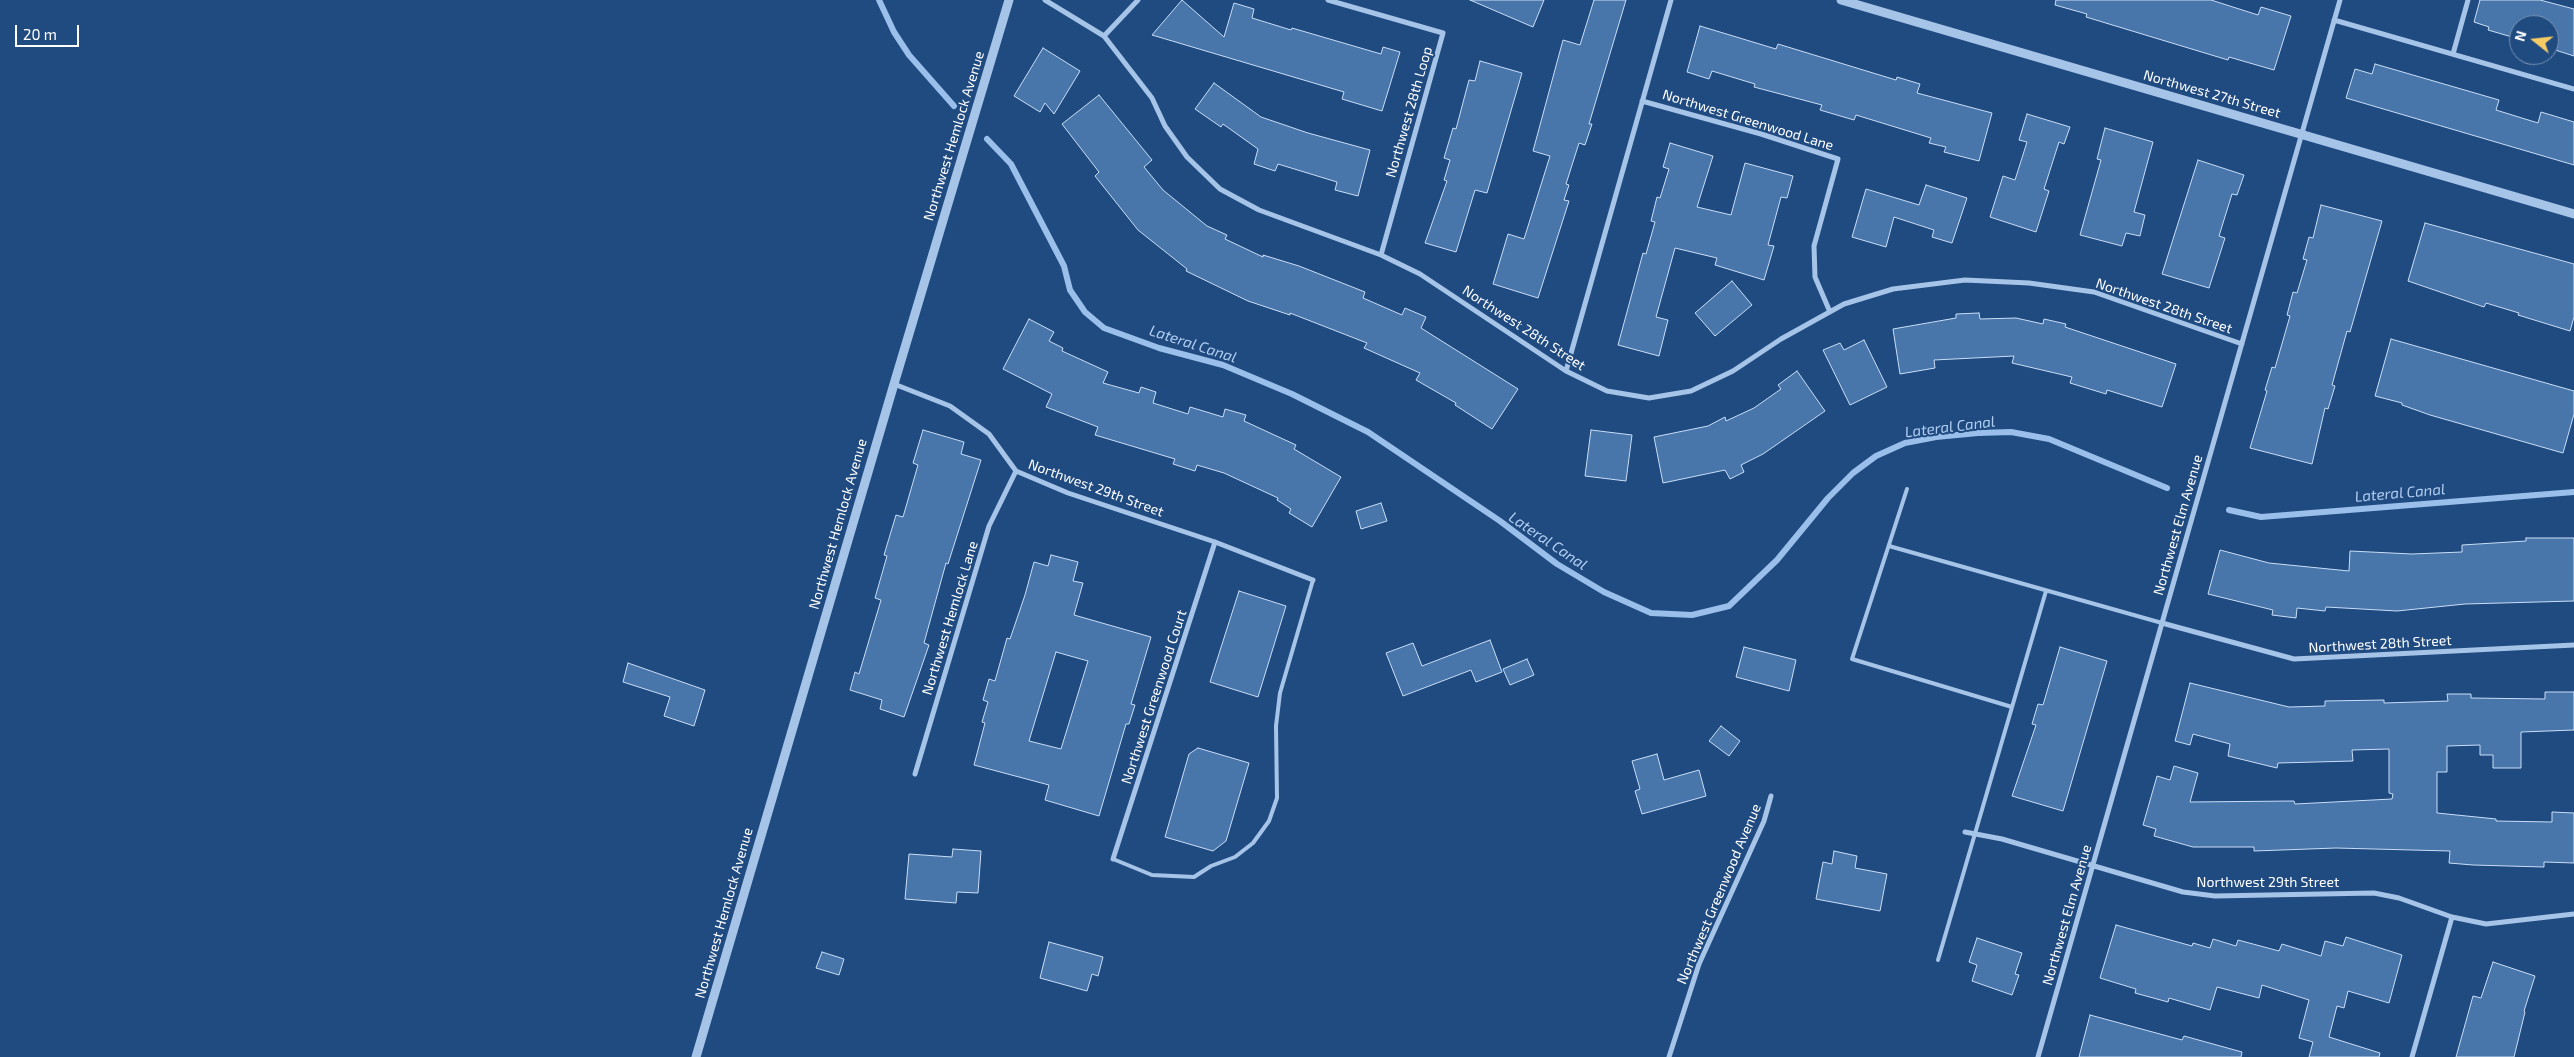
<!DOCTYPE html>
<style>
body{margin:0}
#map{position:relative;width:2574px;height:1057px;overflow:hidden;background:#204b81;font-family:"Exo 2",sans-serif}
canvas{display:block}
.north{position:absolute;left:2509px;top:15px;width:50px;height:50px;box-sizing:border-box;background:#204b81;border:1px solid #7993b3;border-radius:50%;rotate:286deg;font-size:14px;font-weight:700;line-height:20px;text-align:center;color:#fff}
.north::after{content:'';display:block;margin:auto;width:18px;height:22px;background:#f6cb66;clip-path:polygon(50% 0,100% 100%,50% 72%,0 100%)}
.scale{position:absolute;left:15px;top:25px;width:64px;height:22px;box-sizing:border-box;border:2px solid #fff;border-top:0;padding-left:6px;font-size:15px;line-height:18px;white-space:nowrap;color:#fff;-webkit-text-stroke:4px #204b81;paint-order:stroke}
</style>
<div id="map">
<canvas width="2574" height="1057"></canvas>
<div class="north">N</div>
<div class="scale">20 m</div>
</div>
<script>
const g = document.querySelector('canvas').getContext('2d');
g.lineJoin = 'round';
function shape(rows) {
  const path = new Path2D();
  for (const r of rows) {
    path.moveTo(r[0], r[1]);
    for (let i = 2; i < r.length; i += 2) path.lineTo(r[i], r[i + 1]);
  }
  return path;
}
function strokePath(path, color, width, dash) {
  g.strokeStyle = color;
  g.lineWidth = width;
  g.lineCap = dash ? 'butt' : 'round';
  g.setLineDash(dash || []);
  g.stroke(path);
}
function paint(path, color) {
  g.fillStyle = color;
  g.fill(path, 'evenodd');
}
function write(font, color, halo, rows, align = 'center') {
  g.font = font + ' "Exo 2",sans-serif';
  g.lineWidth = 4;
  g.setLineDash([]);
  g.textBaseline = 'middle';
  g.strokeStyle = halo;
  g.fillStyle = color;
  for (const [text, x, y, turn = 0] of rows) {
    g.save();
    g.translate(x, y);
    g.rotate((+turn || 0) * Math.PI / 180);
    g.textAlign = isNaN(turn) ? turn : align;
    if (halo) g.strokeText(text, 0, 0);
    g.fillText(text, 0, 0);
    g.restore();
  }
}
strokePath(shape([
 [879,0,894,32,909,55,954,106],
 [987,139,1011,164,1064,266,1070,290,1085,312,1104,328,1159,348,1223,365,1292,394,1368,432,1500,521,1557,564,1604,592,1651,613,1692,615,1729,606,1777,560,1828,498,1853,473,1876,456,1905,443,1936,437,1978,433,2011,432,2049,439,2167,488],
 [2229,510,2261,517,2574,492]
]), '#99bfea', 6);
const building = shape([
 [1182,0,1224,37,1234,3,1254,9,1252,18,1291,30,1292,28,1381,54,1383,47,1400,52,1382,111,1342,99,1344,92,1152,35,1182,0],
 [1470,0,1544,0,1533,27,1470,0],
 [1594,0,1626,0,1589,124,1592,124,1585,145,1579,143,1566,184,1569,185,1564,200,1569,201,1538,298,1493,284,1508,234,1524,239,1550,156,1533,151,1563,40,1580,45,1594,0],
 [2056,0,2211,0,2258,15,2261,7,2291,16,2274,70,2229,57,2228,60,2086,17,2087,14,2055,5,2056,0],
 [2480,0,2540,0,2574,9,2574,56,2549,48,2549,25,2519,25,2519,39,2488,30,2489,27,2474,22,2480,0],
 [1700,26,1776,49,1778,44,1896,80,1897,77,1920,84,1917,93,1992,113,1979,161,1944,152,1946,147,1929,143,1931,138,1856,115,1854,120,1820,110,1822,105,1754,87,1755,84,1712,71,1709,79,1687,72,1700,26],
 [1043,48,1080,71,1054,114,1045,103,1040,112,1014,96,1043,48],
 [1480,61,1522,73,1487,193,1475,190,1456,252,1425,243,1447,181,1444,180,1450,160,1444,158,1453,128,1456,129,1469,80,1475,81,1480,61],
 [2375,64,2499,100,2496,110,2538,123,2541,112,2574,122,2574,165,2346,98,2355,69,2372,74,2375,64],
 [1214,83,1261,117,1308,133,1370,150,1358,196,1335,190,1337,182,1278,164,1275,171,1254,164,1258,149,1223,124,1221,127,1195,109,1214,83],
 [1099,95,1152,160,1144,167,1163,190,1207,226,1227,235,1225,239,1263,257,1263,255,1299,266,1365,292,1363,298,1402,315,1405,308,1426,317,1421,328,1518,389,1492,429,1455,405,1456,403,1416,380,1420,373,1364,348,1367,343,1290,313,1290,315,1248,301,1186,271,1187,269,1138,230,1095,176,1099,172,1062,124,1099,95],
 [2027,114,2070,127,2064,144,2059,142,2044,189,2049,191,2036,232,1990,217,2003,176,2015,180,2027,142,2019,140,2027,114],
 [2105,128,2153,142,2134,212,2145,215,2140,236,2126,233,2122,246,2080,235,2101,160,2097,159,2105,128],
 [1670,143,1713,156,1697,207,1731,215,1745,163,1793,176,1787,198,1781,197,1768,245,1774,246,1764,280,1715,265,1717,258,1675,248,1656,317,1668,320,1659,356,1618,345,1643,253,1646,254,1655,222,1651,221,1657,197,1660,198,1669,169,1663,167,1670,143],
 [2198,160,2244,175,2237,195,2232,194,2219,236,2225,238,2209,288,2162,274,2198,160],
 [1926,185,1967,198,1952,243,1932,237,1934,230,1894,217,1886,247,1852,237,1866,189,1919,205,1926,185],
 [2321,205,2382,221,2350,332,2347,331,2332,385,2335,386,2328,409,2325,408,2312,464,2250,448,2267,391,2265,390,2272,367,2275,368,2290,316,2287,315,2293,292,2297,293,2307,260,2303,259,2309,237,2313,238,2321,205],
 [2425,223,2574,264,2574,317,2570,331,2518,315,2519,313,2486,303,2484,307,2408,281,2425,223],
 [1732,281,1752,305,1715,336,1695,313,1732,281],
 [1979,313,1980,319,2016,318,2043,324,2044,319,2066,324,2065,327,2176,364,2162,407,2107,390,2106,394,2070,383,2072,377,2012,363,2014,356,1934,360,1935,368,1900,374,1893,329,1956,318,1956,314,1979,313],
 [1029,319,1054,332,1049,341,1063,348,1062,351,1108,372,1103,383,1139,393,1141,387,1156,392,1153,403,1188,414,1190,407,1223,417,1225,409,1246,415,1244,421,1296,445,1294,449,1341,477,1312,527,1289,513,1291,509,1277,500,1278,498,1224,473,1197,465,1195,471,1173,464,1175,459,1095,435,1098,427,1046,407,1052,394,1003,369,1029,319],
 [2391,339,2574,391,2574,414,2563,453,2430,415,2402,405,2402,403,2375,396,2391,339],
 [1864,340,1887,387,1850,405,1823,350,1840,343,1844,350,1864,340],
 [1797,371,1825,411,1763,454,1741,465,1744,472,1730,479,1725,470,1663,483,1654,437,1708,426,1725,417,1726,421,1754,408,1781,389,1778,385,1797,371],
 [923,430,964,442,961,454,981,460,948,564,946,563,924,643,929,645,904,717,880,709,882,700,850,690,855,672,859,674,881,600,875,598,887,556,884,555,896,515,903,517,918,465,913,463,923,430],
 [1591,430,1632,435,1626,481,1585,476,1591,430],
 [1381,503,1387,521,1361,529,1356,511,1381,503],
 [2526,538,2574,538,2574,601,2465,604,2397,611,2326,607,2325,611,2297,608,2296,618,2272,615,2273,610,2208,594,2220,550,2269,563,2349,571,2350,551,2412,554,2462,552,2462,545,2526,541,2526,538],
 [1051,555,1078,562,1073,581,1083,583,1074,615,1151,637,1131,704,1135,705,1129,724,1126,724,1099,816,1045,800,1049,785,974,765,985,723,982,722,988,702,983,700,989,679,995,681,1007,638,1010,639,1025,595,1034,562,1048,566,1051,555],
 [1056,652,1088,661,1061,749,1029,741,1056,652],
 [1239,591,1286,606,1258,697,1210,682,1239,591],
 [1490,640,1502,672,1476,682,1471,670,1403,696,1386,653,1413,643,1422,666,1490,640],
 [1744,647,1796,660,1789,691,1736,677,1744,647],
 [2060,647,2107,661,2063,811,2012,796,2036,725,2032,724,2038,704,2043,705,2060,647],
 [1527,659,1534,675,1510,685,1503,669,1527,659],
 [628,663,705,690,694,726,664,716,670,697,623,682,628,663],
 [2190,683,2289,707,2325,706,2325,701,2384,700,2384,703,2448,701,2447,694,2471,694,2471,698,2545,699,2545,692,2574,692,2574,730,2521,732,2521,768,2493,768,2493,755,2480,755,2480,745,2447,746,2447,772,2437,772,2437,813,2496,819,2496,821,2552,822,2552,812,2574,813,2574,863,2544,862,2544,867,2473,865,2449,863,2450,851,2336,848,2254,851,2254,847,2193,847,2154,836,2156,829,2143,825,2157,776,2170,780,2174,766,2198,773,2190,802,2294,801,2295,804,2392,799,2393,794,2389,793,2389,749,2352,750,2353,761,2278,763,2277,768,2228,756,2230,744,2193,734,2190,745,2175,741,2190,683],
 [1721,726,1740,741,1729,756,1709,741,1721,726],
 [1198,748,1249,763,1226,841,1213,851,1165,837,1189,754,1198,748],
 [1657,754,1664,780,1699,770,1706,796,1642,814,1635,791,1640,789,1632,761,1657,754],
 [953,849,981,851,978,893,957,892,956,903,905,899,909,854,952,857,953,849],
 [1834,851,1857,856,1855,868,1887,874,1880,911,1816,899,1823,862,1832,864,1834,851],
 [2116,925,2192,946,2193,943,2210,948,2213,939,2236,946,2238,940,2279,951,2282,944,2321,956,2325,941,2343,946,2346,937,2402,955,2389,1003,2348,991,2344,1008,2337,1006,2329,1037,2380,1053,2379,1057,2309,1057,2313,1042,2299,1038,2309,1000,2262,985,2259,998,2217,987,2210,1010,2169,998,2168,1002,2135,993,2136,989,2100,978,2116,925],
 [1977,938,2022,953,2015,974,2019,975,2012,995,1972,981,1977,965,1969,962,1977,938],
 [1049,942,1103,957,1098,976,1092,974,1087,991,1040,978,1049,942],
 [822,952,844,959,839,975,816,968,822,952],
 [2493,962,2535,976,2524,1011,2525,1012,2514,1057,2456,1057,2473,996,2481,998,2493,962],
 [2090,1015,2182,1040,2184,1036,2242,1052,2241,1057,2079,1057,2090,1015]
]);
paint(building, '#4875aa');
strokePath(building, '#c9def6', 1);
strokePath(shape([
 [1907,489,1852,659,2012,707],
 [1889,546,2162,623],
 [1113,859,1152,875,1194,877,1211,866,1235,857,1253,843,1269,821,1277,798,1276,726,1280,693,1313,580],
 [1938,960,2046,591]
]), '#a5c4e8', 4);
strokePath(shape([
 [1045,0,1104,36,1152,98,1165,126,1187,157,1220,189,1259,210,1381,255,1420,274,1566,371,1607,391,1649,398,1691,391,1733,371,1781,339,1844,304,1893,289,1965,280,2029,283,2094,292,2242,344],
 [1328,0,1443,33,1381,255],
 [2334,20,2574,89],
 [1104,36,1138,0],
 [2453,54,2468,0],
 [1642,101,1761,134,1838,159,1814,246,1815,277,1830,312],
 [1566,371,1671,0],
 [894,384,950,406,989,434,1016,471,1068,493,1215,542,1313,580],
 [2162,623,2294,659,2574,645],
 [915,774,989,526,1016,471],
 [1965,832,2002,839,2183,892,2215,896,2374,893,2399,898,2452,917,2486,924,2574,914],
 [1113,859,1215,542],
 [1669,1057,1699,964,1764,821,1771,796],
 [2038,1057,2340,0],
 [2412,1057,2452,917]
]), '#a5c4e8', 5);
strokePath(shape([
 [1841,0,2574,214],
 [696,1057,894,384,1009,0]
]), '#a5c4e8', 9);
write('14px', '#fff', '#204b81', [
 ["Northwest 27th Street",2212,94,16],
 ["Northwest 28th Loop",1409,112,-74],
 ["Northwest Greenwood Lane",1748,120,17],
 ["Northwest Hemlock Avenue",954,136,-73],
 ["Northwest 28th Street",2164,306,19],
 ["Northwest 28th Street",1524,328,33],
 ["Northwest 29th Street",1096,488,20],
 ["Northwest Hemlock Avenue",838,524,-74],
 ["Northwest Elm Avenue",2178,525,-74],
 ["Northwest Hemlock Lane",950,618,-73],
 ["Northwest 28th Street",2380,644,-3],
 ["Northwest Greenwood Court",1154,697,-72],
 ["Northwest 29th Street",2268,882],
 ["Northwest Greenwood Avenue",1719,894,-67],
 ["Northwest Hemlock Avenue",724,913,-74],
 ["Northwest Elm Avenue",2067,915,-74]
]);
write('italic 15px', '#b1cef0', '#204b81', [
 ["Lateral Canal",1193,344,18],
 ["Lateral Canal",1950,427,-7],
 ["Lateral Canal",2400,493,-5],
 ["Lateral Canal",1548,541,34]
]);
</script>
